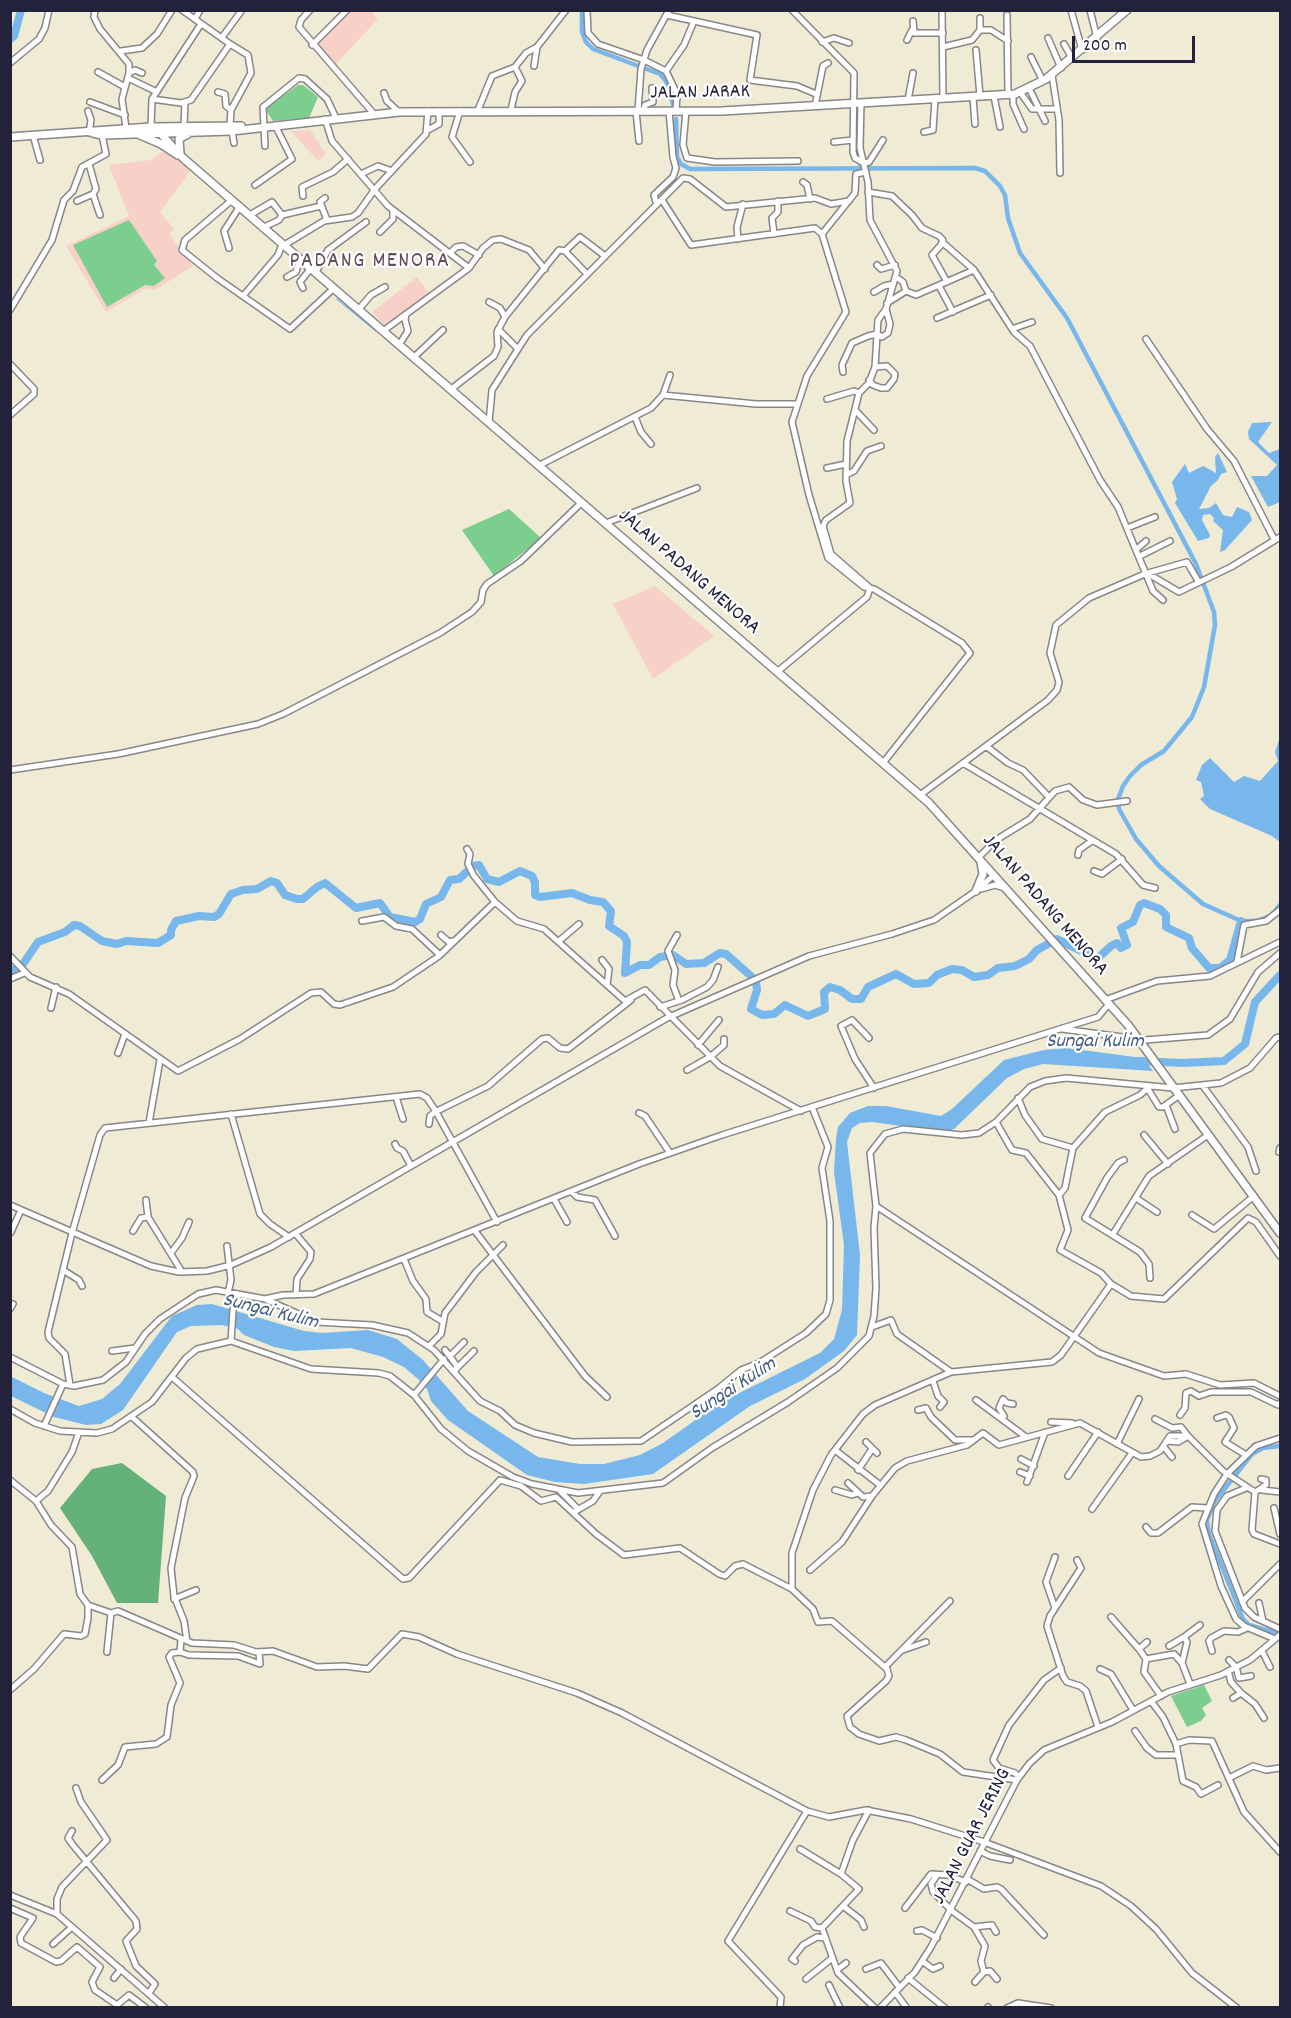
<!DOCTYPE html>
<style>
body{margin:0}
#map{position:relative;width:1291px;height:2018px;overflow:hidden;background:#efebd5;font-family:Dekko,sans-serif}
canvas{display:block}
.frame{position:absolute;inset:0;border:12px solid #22223b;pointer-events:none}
.scale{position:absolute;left:1072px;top:36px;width:123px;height:27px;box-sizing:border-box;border:3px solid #22223b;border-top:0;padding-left:8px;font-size:18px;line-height:21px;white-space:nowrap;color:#22223b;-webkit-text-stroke:4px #fff;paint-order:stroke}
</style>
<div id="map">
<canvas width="1291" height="2018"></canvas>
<div class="frame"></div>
<div class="scale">200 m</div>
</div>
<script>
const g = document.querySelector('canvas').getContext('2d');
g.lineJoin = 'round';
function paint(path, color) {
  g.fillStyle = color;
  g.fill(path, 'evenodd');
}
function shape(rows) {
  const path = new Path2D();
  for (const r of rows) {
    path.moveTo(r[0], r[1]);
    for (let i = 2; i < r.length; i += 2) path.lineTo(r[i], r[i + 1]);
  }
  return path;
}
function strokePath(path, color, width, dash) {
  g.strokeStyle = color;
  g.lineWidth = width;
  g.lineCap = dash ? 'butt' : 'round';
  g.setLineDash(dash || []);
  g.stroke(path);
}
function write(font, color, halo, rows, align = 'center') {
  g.font = font + ' Dekko,sans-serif';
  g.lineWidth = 4.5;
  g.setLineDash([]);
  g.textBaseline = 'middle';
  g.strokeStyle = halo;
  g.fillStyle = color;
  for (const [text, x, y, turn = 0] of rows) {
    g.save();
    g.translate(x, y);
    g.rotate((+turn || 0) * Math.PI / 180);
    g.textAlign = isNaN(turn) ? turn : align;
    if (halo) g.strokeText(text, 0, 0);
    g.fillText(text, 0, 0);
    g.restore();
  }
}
paint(shape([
 [350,11,371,11,378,19,335,65,318,47,317,43],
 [310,130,326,154,318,161,291,131],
 [166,149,191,170,160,212,174,229,169,234,193,266,155,290,146,288,106,312,66,246,129,216,109,165,151,160],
 [417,277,430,294,386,326,372,312],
 [655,586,714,636,653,679,613,604]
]), '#f7d1c7');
paint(shape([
 [298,85,303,85,318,97,309,118,273,121,265,109],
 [129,220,157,261,154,265,165,278,154,286,145,285,107,307,73,245],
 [509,509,541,538,494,576,462,530],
 [1204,1685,1212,1701,1202,1708,1206,1715,1201,1721,1187,1727,1171,1696]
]), '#7cce8f');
paint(shape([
 [122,1463,166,1496,158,1603,117,1603,92,1556,60,1508,92,1469]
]), '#65b17a');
paint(shape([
 [1272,422,1258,442,1269,453,1280,449,1280,502,1268,507,1251,476,1267,476,1277,465,1249,439,1248,432,1252,423],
 [1218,453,1227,472,1221,474,1218,480,1211,486,1199,509,1209,508,1216,503,1223,515,1232,517,1237,507,1249,512,1252,520,1225,550,1220,552,1223,530,1213,521,1214,518,1210,514,1203,515,1202,520,1210,535,1209,538,1198,541,1175,503,1177,499,1172,482,1185,464,1189,473,1203,466,1216,473,1215,457],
 [1280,737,1280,842,1272,836,1210,809,1200,799,1204,796,1201,782,1196,780,1202,765,1210,758,1234,782,1244,776,1260,781,1278,761,1275,752],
 [1066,1048,1143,1058,1153,1071,1043,1064,1024,1069,1007,1078,954,1129,946,1132,872,1122,860,1123,852,1128,847,1142,860,1255,857,1335,844,1351,805,1379,750,1406,653,1474,584,1484,555,1482,527,1475,448,1420,431,1401,427,1389,418,1379,404,1367,383,1357,351,1348,294,1351,274,1347,244,1335,238,1329,222,1325,191,1326,177,1332,123,1410,101,1424,86,1425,54,1417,11,1396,10,1376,44,1393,79,1406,102,1399,120,1384,172,1316,197,1305,212,1304,304,1331,322,1333,368,1330,397,1339,423,1360,468,1411,538,1457,580,1464,604,1464,640,1455,663,1443,721,1402,820,1353,834,1339,842,1310,844,1245,834,1172,836,1139,838,1127,850,1113,868,1106,886,1106,941,1116,952,1109,1004,1060,1044,1050]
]), '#78b7ec');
strokePath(shape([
 [857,74,857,100],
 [857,113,858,137],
 [859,164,859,169],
 [337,299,376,331]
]), '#78b7ec', 1.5);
strokePath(shape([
 [582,10,582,32,586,42,593,49,660,74,666,81,673,104],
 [676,119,677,157,681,164,690,169,975,168,985,171,1000,186,1005,195,1008,218,1020,253,1067,318,1196,564,1214,612,1215,625,1204,687,1192,717,1164,751,1141,765,1130,776,1123,786,1118,799,1119,809,1136,839,1159,866,1203,904,1241,921,1257,921,1272,915,1280,905],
 [1280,1446,1263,1448,1252,1454,1215,1501,1207,1520,1209,1534,1243,1619,1249,1625,1280,1634]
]), '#78b7ec', 4.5);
strokePath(shape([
 [10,39,14,36,21,10],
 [10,972,23,964,38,942,65,932,74,925,80,926,102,941,117,944,126,941,158,943,171,935,171,930,176,921,199,916,214,917,219,914,231,894,243,890,257,889,271,881,277,883,285,895,297,899,303,899,317,887,325,883,356,908,380,903,390,917,415,922,420,919,426,904,441,897,450,880,459,879,473,866,479,865,487,879,499,882,520,871,532,876,535,882,535,895,540,897,572,893,590,900,603,902,611,911,609,926,624,936,627,942,625,973,640,965,649,965,660,957,673,955,686,964,704,963,720,953,726,954,752,977],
 [756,982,757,990,751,1009,762,1015,774,1014,785,1005,808,1016,825,1009,824,992,830,987,840,990,852,999,861,999,868,987,896,974,914,984,929,983,937,975,952,969,962,970,974,977,988,975,998,968,1015,966,1029,959,1037,950,1057,939,1097,959,1111,946,1117,943,1121,948,1127,945,1121,928,1133,922,1140,905,1144,903,1160,909,1166,915,1166,927,1189,938,1192,948,1209,968,1220,968,1230,960,1241,921],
 [1138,1061,1183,1063,1224,1061,1245,1044,1255,1002,1280,975]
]), '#78b7ec', 8);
const minor = shape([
 [95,10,94,17,100,29,129,64,129,73,122,99,126,128],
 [310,10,301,20,299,27,374,114],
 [587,10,588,33,598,44,644,60,666,71,677,94,676,111],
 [792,10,854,73,853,152,855,158,864,163,869,162,883,140],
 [942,10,943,99],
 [1071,10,1082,50],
 [1090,10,1097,38],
 [667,15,757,35,750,80,797,86,816,94],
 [1007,15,1008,95],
 [980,18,980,30],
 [195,19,200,10],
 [913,21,914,33,943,33],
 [223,36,242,10],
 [1048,38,1061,68],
 [907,40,912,30],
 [822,42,834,38,849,43],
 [230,44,248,55,251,73,231,110],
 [1064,44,1072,58],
 [312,45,347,10],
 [943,47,972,40,980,30,991,30,1008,41],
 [976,50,980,96],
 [121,51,142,48,157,34,172,10],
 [1031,57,1043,81],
 [10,63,39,39,45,28,49,10],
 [534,66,537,47],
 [666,71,684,45,694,21],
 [98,72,125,87],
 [129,73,135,70,142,73],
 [1052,75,1059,120,1060,173],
 [128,78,157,92],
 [1029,88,1045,121],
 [218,92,225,94,226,106,231,110,230,125],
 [1020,92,1032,109,1057,109],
 [384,93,387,101,399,112],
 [1013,94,1013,104,1024,129],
 [994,96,1000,127],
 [973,97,975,124],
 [152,99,181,103,191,100,230,44,182,10],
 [908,100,913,73],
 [90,102,125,115],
 [815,106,823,66,828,63],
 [478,110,492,76,515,67,526,53,537,47,566,10],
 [511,110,515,92,522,81,515,67],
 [88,111,91,120,89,133],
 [460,111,452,137,470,162],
 [636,111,639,141],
 [638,111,641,69,647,50,669,10],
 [643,111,645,105,653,102,652,88],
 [686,111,683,145,687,158,715,162,798,161],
 [325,119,332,141,388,206,469,268],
 [184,126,185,102],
 [151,127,152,99,201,24],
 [428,130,439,124,439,111],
 [232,131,234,143],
 [924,132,933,130,935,99],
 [33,135,40,160],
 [834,142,853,140],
 [265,146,263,107,299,78,305,79,327,99,336,118],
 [89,164,96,189,93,194,100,215],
 [361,174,378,166,392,171],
 [803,182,807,185,810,199],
 [255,185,292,159,275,125],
 [868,192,892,196,912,215,922,228,939,236,943,240,941,245,932,255,947,282],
 [303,196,302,187,333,172,348,159],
 [325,198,320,202,327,220],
 [232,200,185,240,182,250,217,278,290,329,334,288],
 [662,200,691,245,815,228,822,234,846,312,807,376,792,422,809,495,828,558,864,587,874,589,962,643,970,653,883,763],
 [77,201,93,194],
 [656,202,654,195,673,177,676,168,673,157,669,111],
 [250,215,272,202,282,215],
 [264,227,279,220,282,215,321,206],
 [380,232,393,219,393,210],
 [774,234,772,218,778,212,778,201],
 [822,234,855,193,856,174,866,172],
 [738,239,737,227,743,204],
 [942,242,974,270,1014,332,1030,346,1100,480,1118,507,1153,591,1163,600],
 [229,248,224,231,240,206],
 [565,251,587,274],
 [451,252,456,247,463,246,479,255],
 [877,265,881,269,895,265],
 [316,272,328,250,366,222],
 [287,277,296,272,300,258],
 [896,277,903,282,906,291],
 [939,286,953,312],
 [303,288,300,282,311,268],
 [874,292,884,286,893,284],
 [243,296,278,255,281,247,324,221,352,217,358,213,375,189,426,134,428,111],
 [489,302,500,308,505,317],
 [887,303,906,291,916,295,974,270],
 [359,309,371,295,385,287],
 [10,310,52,240,64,200,73,191,82,167,106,154,102,135],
 [937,318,991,295],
 [498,329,517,348],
 [1012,329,1032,322],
 [383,331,469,268,483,248,493,240,501,239,529,250,545,269],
 [1146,339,1207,429,1234,461,1274,539],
 [399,345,408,331,405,320,406,314],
 [413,358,443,330],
 [10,364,34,389,34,394,10,415],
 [843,372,842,365,852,343,868,336,877,334,882,337,888,333,890,324,886,309],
 [869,380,873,385,881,388,887,388,894,379,895,374,887,366,875,367],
 [450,390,494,356,498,347,497,332,505,317,559,250,565,251,580,237,605,256],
 [663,395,670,375],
 [827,399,854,391,859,393],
 [856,411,874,430],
 [635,417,641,432,651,444],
 [489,423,492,390,527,335,683,178,690,179,726,207,815,198,831,204,849,201],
 [538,466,651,408,663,395,756,404,796,404],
 [827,468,846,464],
 [846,475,854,471,867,451,881,446],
 [606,523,697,488],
 [1127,528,1155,517],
 [1137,549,1146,541],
 [1140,556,1170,541],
 [1148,573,1187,562,1198,581],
 [777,672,867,597,870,588,831,554,823,526,826,520,850,503,846,481,847,441,859,393,869,383,875,367,878,320,886,309,897,271,870,220,868,182,860,148,861,103],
 [986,746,1008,763,1023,770,1048,796],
 [963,763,1116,854,1143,885,1155,888],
 [10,770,118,754,258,724,283,714,440,633,472,612,481,602,483,590,487,584,521,561,581,503],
 [920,795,1048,700,1057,690,1059,682,1050,653,1056,625,1089,598,1147,573,1179,592,1231,567,1280,537],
 [467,849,470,854,468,864,474,876,495,902,517,921,544,929,625,1001,645,990,720,1066,801,1111],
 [1078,855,1079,850,1093,840],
 [979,857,996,840,1030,819,1055,791,1069,787,1083,800,1097,805,1127,801],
 [1094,871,1102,874,1122,859],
 [981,889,995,885,1005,888],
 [362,921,384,917,396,926,412,929,440,955],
 [441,935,449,942,453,941],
 [677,935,668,951,675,970,673,985,679,1001],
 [559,941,579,924],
 [10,956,30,977,69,994,178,1071,240,1039,311,993,321,992,334,1004,340,1005,393,987,439,956,495,902],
 [602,960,609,969,607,985],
 [1237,962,1244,925,1266,921,1280,910],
 [10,979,24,973],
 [1105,1000,1157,981,1210,976,1280,942],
 [660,1007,682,1000,707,987,713,980,718,967],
 [51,1008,56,987],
 [1062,1029,1145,1040,1208,1035,1230,1019,1258,972,1280,953],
 [869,1038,852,1020,841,1026,855,1059,874,1088],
 [698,1045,719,1020],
 [118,1053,125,1034],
 [687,1070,710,1057,724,1045,724,1039],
 [1203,1086,1248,1147,1256,1171],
 [1148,1089,1159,1107,1163,1107,1178,1096],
 [396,1097,403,1119],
 [1018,1098,1025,1115,1042,1139,1073,1148,1105,1112,1140,1095,1150,1086],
 [1166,1105,1175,1129],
 [639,1113,645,1116,670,1153],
 [231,1114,260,1214,270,1224,289,1237],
 [996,1122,1012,1150,1026,1153,1059,1195,1068,1230,1060,1250,1101,1273,1111,1284,1131,1296,1164,1299,1248,1218,1256,1222,1280,1256],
 [149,1123,160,1060],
 [429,1124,430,1116,435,1112,488,1086,542,1039,548,1038,560,1048,568,1049,631,1000],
 [1144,1135,1168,1164],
 [395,1144,397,1148,403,1151,411,1166],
 [1279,1152,1280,1148],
 [1124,1160,1118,1163,1107,1178,1085,1218,1140,1252,1149,1264,1150,1278],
 [572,1192,577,1197,595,1200,615,1236],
 [1059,1195,1065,1188,1073,1148],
 [1136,1198,1157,1212],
 [554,1199,567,1222],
 [146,1200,148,1217],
 [10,1205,151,1266,179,1272,207,1271,231,1265,271,1247,667,1018,809,956,892,934,934,920,976,891,994,875],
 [876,1206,1099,1353,1164,1376,1186,1374,1220,1385,1254,1383,1280,1396],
 [1192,1215,1214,1229,1254,1196],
 [133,1231,141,1218,148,1217,182,1272],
 [475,1231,585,1376,607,1397],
 [11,1232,21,1210],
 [295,1233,311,1252,310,1259,297,1279,296,1295],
 [1113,1234,1149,1176,1208,1135],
 [227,1246,231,1280,228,1293],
 [171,1253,182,1238,189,1222],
 [404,1259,413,1281,426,1299,427,1312,442,1321],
 [63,1270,79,1280,82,1286],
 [265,1299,316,1322,372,1325,408,1333,434,1350,480,1401,500,1411,515,1425,534,1433,572,1442,641,1441,719,1388,741,1370,759,1363,806,1333,826,1314,830,1300,830,1221,822,1168,828,1147,812,1107],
 [10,1309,13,1304],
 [872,1327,891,1320,897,1334,951,1372],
 [231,1341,234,1295],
 [429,1346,441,1334,445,1313,476,1272,503,1245],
 [445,1350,457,1366,455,1372],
 [112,1351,135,1348],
 [451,1355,464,1342],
 [10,1357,63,1384,74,1386,103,1380,126,1362,145,1334,160,1319,198,1294,216,1290,265,1299,283,1295,314,1294,639,1164,722,1135,1098,1017,1109,1004],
 [457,1368,474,1351],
 [172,1377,403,1579,409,1578,500,1480,521,1486,541,1501,556,1497,596,1534,624,1555,680,1548,719,1574,725,1576,735,1566,743,1564,792,1589,813,1609,818,1622,832,1621,887,1669,889,1676,886,1681,847,1716,850,1727,859,1734,879,1741,896,1737,906,1740,940,1754,963,1772,1017,1780],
 [933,1381,938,1396,944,1402,940,1407],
 [70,1385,65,1354,49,1338,48,1332,72,1233,100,1135,105,1128,420,1094,427,1098,435,1110,497,1222],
 [414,1395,444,1359],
 [976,1400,1026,1437],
 [10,1409,35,1423,60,1431,97,1433,112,1429,152,1402,186,1358,197,1349,231,1341,311,1369,379,1373,390,1376,414,1395,441,1429,468,1451,513,1477,532,1484,578,1493,663,1483,712,1448,788,1402,837,1368,869,1336,874,1316,876,1288,874,1228,876,1206,870,1153,885,1134,903,1129,962,1135,979,1133,996,1122,1030,1087,1045,1081,1066,1078,1173,1088,1221,1083,1250,1068,1276,1038,1280,1037],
 [918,1410,926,1408,931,1417,955,1440,973,1440],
 [1180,1415,1185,1408,1186,1393,1191,1391,1199,1396,1211,1392,1251,1392,1278,1405,1280,1403],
 [1004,1416,999,1408,1003,1399,1007,1403,1013,1404],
 [132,1417,193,1472,194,1476,185,1498,171,1568,174,1596,184,1621,187,1641],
 [1217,1418,1226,1415,1229,1417,1234,1428,1225,1442,1246,1455],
 [1155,1419,1172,1428,1181,1427,1188,1436,1178,1442,1168,1441],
 [1051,1422,1072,1423],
 [44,1426,63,1384],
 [866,1442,877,1453],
 [1117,1444,1139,1399],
 [1164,1447,1172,1457],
 [835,1450,880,1485],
 [1021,1459,1034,1466],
 [858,1470,872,1449],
 [1020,1472,1030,1476],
 [1068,1476,1098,1432],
 [10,1480,36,1501,51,1525,72,1547,80,1594,88,1605,88,1618,85,1634,81,1636,64,1634,34,1669,10,1690],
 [1027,1482,1045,1432],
 [848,1483,863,1497,872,1496],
 [1246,1488,1227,1496,1217,1510,1215,1531,1245,1608,1254,1617,1280,1629],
 [835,1490,852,1495,858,1493],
 [1262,1490,1280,1492],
 [560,1491,578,1509],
 [1255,1492,1266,1485,1266,1480,1261,1479],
 [36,1501,48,1491,72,1452,79,1432],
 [1274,1508,1280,1534],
 [1092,1509,1132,1453],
 [574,1512,593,1501,600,1491],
 [1146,1527,1151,1533,1158,1533,1192,1507,1207,1508],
 [1055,1557,1046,1582,1055,1608],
 [1077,1560,1081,1568,1050,1616,1047,1626,1063,1676,1067,1682,1080,1686,1086,1691,1098,1727],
 [810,1570,842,1542,872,1496,895,1468,907,1461,967,1445,983,1433,999,1445,1080,1423,1141,1457,1150,1456,1160,1451,1170,1436,1188,1436,1223,1471,1255,1492,1252,1530,1254,1534,1280,1544],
 [792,1589,792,1553,813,1490,831,1455,863,1414,875,1405,951,1372,1052,1362,1061,1355,1111,1284],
 [174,1599,196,1590],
 [1242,1602,1280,1564],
 [1259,1603,1263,1621],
 [88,1605,111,1613,118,1611,192,1643,234,1645,256,1652,273,1651,317,1667,344,1666,368,1669,402,1634,419,1637,457,1654,577,1693,622,1713,807,1811,829,1817,866,1810,911,1819,984,1842,1101,1886,1131,1906,1156,1929,1192,1973,1237,2008],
 [1111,1617,1139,1649],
 [1184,1637,1200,1625],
 [1275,1639,1244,1626,1236,1619,1221,1586,1202,1524,1214,1494,1227,1474,1256,1446,1280,1438],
 [1169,1646,1184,1637,1187,1642,1182,1663],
 [903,1650,926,1642],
 [1212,1651,1209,1641,1211,1638,1224,1631,1238,1632,1247,1628],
 [1262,1651,1270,1667],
 [107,1652,111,1613],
 [180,1652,189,1655,238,1656,260,1664,259,1652],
 [1146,1659,1139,1649,1147,1642],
 [1229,1660,1236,1667,1239,1678,1251,1676],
 [885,1667,950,1601],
 [1100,1669,1111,1674,1133,1710],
 [1228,1671,1231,1682,1241,1693,1233,1698],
 [1241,1693,1255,1704,1264,1718],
 [1161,1696,1144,1672,1146,1659,1174,1654,1182,1663,1190,1684],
 [1151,1701,1163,1717,1176,1744,1183,1781,1196,1787,1201,1794,1218,1785],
 [1135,1731,1147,1748,1156,1755,1177,1755],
 [1176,1744,1189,1740,1212,1741,1244,1812,1280,1852],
 [1019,1777,1015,1773,999,1768,993,1760,1009,1725,1044,1680,1061,1668],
 [1229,1778,1253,1766,1266,1770,1280,1768],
 [102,1780,118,1765,125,1747,156,1744,167,1737,171,1705,180,1683,169,1657,172,1653,180,1652,181,1639],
 [72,1831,68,1838,72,1844,136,1921,137,1929,126,1941,136,1966,155,1984,149,1993],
 [800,1849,841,1874,859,1889,822,1928],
 [980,1851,990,1856,1010,1860],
 [841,1874,853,1840,869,1810],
 [937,1875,931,1884,933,1892,952,1911,974,1927,985,1946,981,1961,984,1972],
 [967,1879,984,1889,997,1887,1001,1889,1044,1935],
 [10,1895,57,1914,165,2008],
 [843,1906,861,1920,864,1927],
 [10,1908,33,1918,20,1937,21,1943,56,1962,61,1961,77,1947,100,1967,92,1982,95,1990,117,2005,129,1995,146,2008],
 [905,1908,931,1874,948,1875,966,1882],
 [790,1911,811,1921,815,1927,822,1928],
 [57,1914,57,1899,62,1887,107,1840,81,1802,76,1788],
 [974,1927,992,1925,996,1932],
 [822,1928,838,1973,875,2008],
 [917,1931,922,1930,937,1938],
 [53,1944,72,1927],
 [795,1961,792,1959,803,1945,817,1937,824,1938],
 [922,1961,933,1969,940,1966],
 [866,1969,881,1963,899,1987],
 [837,1970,846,1963],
 [984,1972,990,1971,997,1979],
 [114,1978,121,1969],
 [908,1978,945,2008],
 [806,1979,831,1959],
 [975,1982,984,1972],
 [829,1985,840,2008],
 [895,1992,906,2007],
 [988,2007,989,2008],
 [780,2008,781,1997,728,1941,807,1811],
 [880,2008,915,1972,931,1947,1017,1780,1029,1764,1044,1750,1112,1722,1168,1692,1221,1675,1250,1660,1280,1635],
 [1007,2008,1018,2003,1051,2008]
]);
const major = shape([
 [138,128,161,134,183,158,929,803,1128,1025,1280,1233],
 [93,133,102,135,232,131,399,112,722,111,1015,94,1046,79,1127,10],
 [140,135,161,144,178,155],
 [10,137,151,127,241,126],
 [180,153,179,139,188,134],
 [976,891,983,874,981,862]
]);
strokePath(minor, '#888688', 8);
strokePath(major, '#888688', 10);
strokePath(minor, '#fff', 5);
strokePath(major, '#fff', 7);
write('20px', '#22223b', '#fff', [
 ["JALAN JARAK",700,94,-1],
 ["JALAN PADANG MENORA",688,573,41],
 ["JALAN PADANG MENORA",1044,906,49],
 ["JALAN GUAR JERING",973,1837,-63]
]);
write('italic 21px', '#445e82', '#fff', [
 ["Sungai Kulim",1095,1043],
 ["Sungai Kulim",270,1313,14],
 ["Sungai Kulim",734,1390,-33]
]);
g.letterSpacing = '1.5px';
write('22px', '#604b56', '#fff', [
 ["PADANG MENORA",370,263]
]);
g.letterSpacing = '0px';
</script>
